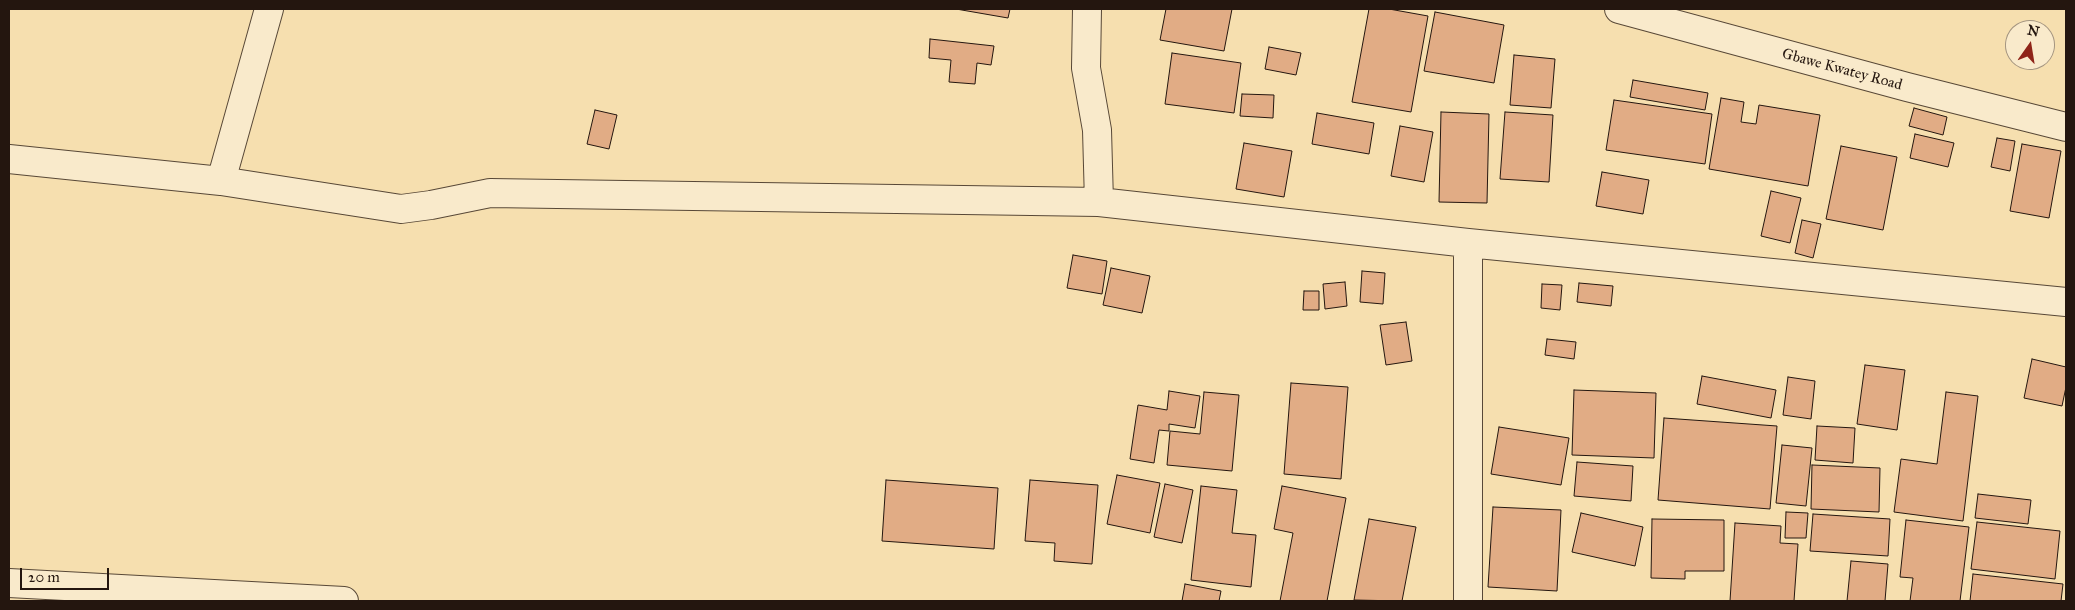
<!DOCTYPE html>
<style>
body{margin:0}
#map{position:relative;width:2075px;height:610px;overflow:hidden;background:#f6dfaf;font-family:"IM FELL Great Primer",serif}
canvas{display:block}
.frame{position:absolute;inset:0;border:10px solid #24160f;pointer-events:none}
.north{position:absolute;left:2005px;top:20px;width:50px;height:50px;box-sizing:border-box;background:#f9eacb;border:1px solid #a49580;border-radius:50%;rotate:13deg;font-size:14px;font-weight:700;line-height:20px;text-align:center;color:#24160f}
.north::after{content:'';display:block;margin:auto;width:18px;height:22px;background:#8f2418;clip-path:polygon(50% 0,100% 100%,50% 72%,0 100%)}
.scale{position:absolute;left:20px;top:568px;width:89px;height:22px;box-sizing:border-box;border:2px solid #24160f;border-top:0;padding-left:6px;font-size:15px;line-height:18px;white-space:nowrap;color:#24160f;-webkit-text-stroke:4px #f9eacb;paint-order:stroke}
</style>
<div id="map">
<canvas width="2075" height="610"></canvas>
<div class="frame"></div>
<div class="north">N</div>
<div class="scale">20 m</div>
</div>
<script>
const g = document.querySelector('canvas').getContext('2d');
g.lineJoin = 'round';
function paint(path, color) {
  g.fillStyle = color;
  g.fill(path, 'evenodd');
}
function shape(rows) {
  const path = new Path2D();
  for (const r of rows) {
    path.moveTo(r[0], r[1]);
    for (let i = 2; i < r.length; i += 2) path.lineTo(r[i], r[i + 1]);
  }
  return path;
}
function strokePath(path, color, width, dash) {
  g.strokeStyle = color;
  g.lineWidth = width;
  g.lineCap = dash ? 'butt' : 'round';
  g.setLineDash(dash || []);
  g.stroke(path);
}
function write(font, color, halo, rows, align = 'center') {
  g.font = font + ' "IM FELL Great Primer",serif';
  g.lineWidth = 5;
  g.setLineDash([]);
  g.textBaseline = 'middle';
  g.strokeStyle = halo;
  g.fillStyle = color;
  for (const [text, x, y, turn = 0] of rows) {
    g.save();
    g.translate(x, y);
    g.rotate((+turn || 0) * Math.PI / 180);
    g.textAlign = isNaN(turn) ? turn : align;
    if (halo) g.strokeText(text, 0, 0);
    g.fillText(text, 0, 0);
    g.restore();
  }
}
const building = shape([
 [956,9,1010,9,1008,18,956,9],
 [1166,9,1232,9,1224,51,1160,40,1166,9],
 [1369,9,1389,9,1428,16,1411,112,1352,102,1369,9],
 [1435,12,1504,25,1494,83,1424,71,1435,12],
 [930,39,994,46,991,65,977,63,975,84,949,82,951,60,929,58,930,39],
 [1269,47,1301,53,1296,75,1265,69,1269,47],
 [1172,53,1241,63,1234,113,1165,104,1172,53],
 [1514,55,1555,59,1551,108,1510,105,1514,55],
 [1633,80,1708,93,1705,110,1630,97,1633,80],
 [1242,94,1274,95,1273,118,1240,116,1242,94],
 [1721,98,1744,102,1741,122,1756,124,1759,105,1820,115,1808,186,1709,169,1721,98],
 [1614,100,1712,114,1705,164,1606,150,1614,100],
 [1914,108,1947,117,1943,135,1909,126,1914,108],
 [595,110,617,115,609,149,587,144,595,110],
 [1441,112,1489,114,1487,203,1439,202,1441,112],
 [1505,112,1553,115,1549,182,1500,179,1505,112],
 [1317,113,1374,123,1369,154,1312,144,1317,113],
 [1400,126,1433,132,1424,182,1391,176,1400,126],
 [1915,134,1954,143,1948,167,1910,158,1915,134],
 [1997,138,2015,141,2010,171,1991,167,1997,138],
 [1244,143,1292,151,1284,197,1236,189,1244,143],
 [2022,144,2061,151,2049,218,2010,211,2022,144],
 [1841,146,1897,157,1883,230,1826,219,1841,146],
 [1602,172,1649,180,1643,214,1596,206,1602,172],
 [1771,191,1801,198,1790,243,1761,236,1771,191],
 [1802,220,1821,224,1813,258,1795,253,1802,220],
 [1073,255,1107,261,1102,294,1067,288,1073,255],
 [1111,268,1150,276,1142,313,1103,305,1111,268],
 [1362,271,1385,273,1383,304,1360,302,1362,271],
 [1345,282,1347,306,1325,309,1323,284,1345,282],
 [1579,283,1613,286,1611,306,1577,302,1579,283],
 [1542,284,1562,285,1560,310,1541,308,1542,284],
 [1304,291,1319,291,1319,310,1303,310,1304,291],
 [1406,322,1412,361,1386,365,1380,325,1406,322],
 [1547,339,1576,342,1574,359,1545,355,1547,339],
 [2032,359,2066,367,2066,387,2062,406,2024,398,2032,359],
 [1865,365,1905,370,1897,430,1857,424,1865,365],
 [1702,376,1776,390,1771,418,1697,404,1702,376],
 [1788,377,1815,381,1811,419,1783,415,1788,377],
 [1291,383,1348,387,1341,479,1284,474,1291,383],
 [1574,390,1656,393,1654,458,1572,455,1574,390],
 [1169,391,1200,396,1195,428,1169,424,1169,431,1159,430,1154,463,1130,459,1138,405,1167,410,1169,391],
 [1204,392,1239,395,1232,471,1167,465,1170,431,1200,434,1204,392],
 [1946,392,1978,396,1963,521,1894,512,1901,459,1937,464,1946,392],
 [1664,418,1777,426,1770,509,1658,500,1664,418],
 [1817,426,1855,428,1853,463,1815,460,1817,426],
 [1499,427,1569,438,1561,485,1491,474,1499,427],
 [1782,445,1812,448,1806,506,1776,503,1782,445],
 [1577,462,1633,466,1631,501,1574,496,1577,462],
 [1812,465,1880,468,1879,512,1811,509,1812,465],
 [1117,475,1160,483,1150,533,1107,524,1117,475],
 [886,480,998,488,994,549,882,541,886,480],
 [1030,480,1098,485,1092,564,1054,561,1055,543,1025,541,1030,480],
 [1165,484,1193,490,1182,543,1154,537,1165,484],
 [1201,486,1237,490,1232,533,1256,535,1251,587,1191,580,1201,486],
 [1282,486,1346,498,1327,601,1280,601,1293,533,1274,529,1282,486],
 [1978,494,2031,500,2028,524,1975,518,1978,494],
 [1493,507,1561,510,1557,591,1488,587,1493,507],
 [1786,512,1808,513,1806,538,1785,538,1786,512],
 [1581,513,1643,527,1635,566,1572,552,1581,513],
 [1813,514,1890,519,1888,556,1810,551,1813,514],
 [1369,519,1416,527,1402,601,1354,600,1369,519],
 [1652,519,1724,520,1724,571,1685,571,1685,579,1651,578,1652,519],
 [1906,520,1969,527,1960,601,1910,601,1913,578,1900,577,1906,520],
 [1977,522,2060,531,2055,579,1971,569,1977,522],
 [1735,523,1781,526,1780,543,1798,544,1794,601,1730,601,1735,523],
 [1851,561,1888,564,1885,601,1847,601,1851,561],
 [1973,574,2063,584,2061,601,1970,601,1973,574],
 [1185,584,1221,591,1219,601,1182,601,1185,584]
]);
paint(building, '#e1ac85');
strokePath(building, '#24160f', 1);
const minor = shape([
 [1087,9,1086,68,1097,130,1099,202],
 [1619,9,1907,87,2066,127],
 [9,159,221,181,401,209,431,205,490,193,1099,202,1468,243,2066,302],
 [221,181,269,9],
 [9,583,344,601],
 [1468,601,1468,243]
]);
strokePath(minor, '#584837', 30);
strokePath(minor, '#f9eacb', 28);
write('15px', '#24160f', '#f9eacb', [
 ["Gbawe Kwatey Road",1842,70,15]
]);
</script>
